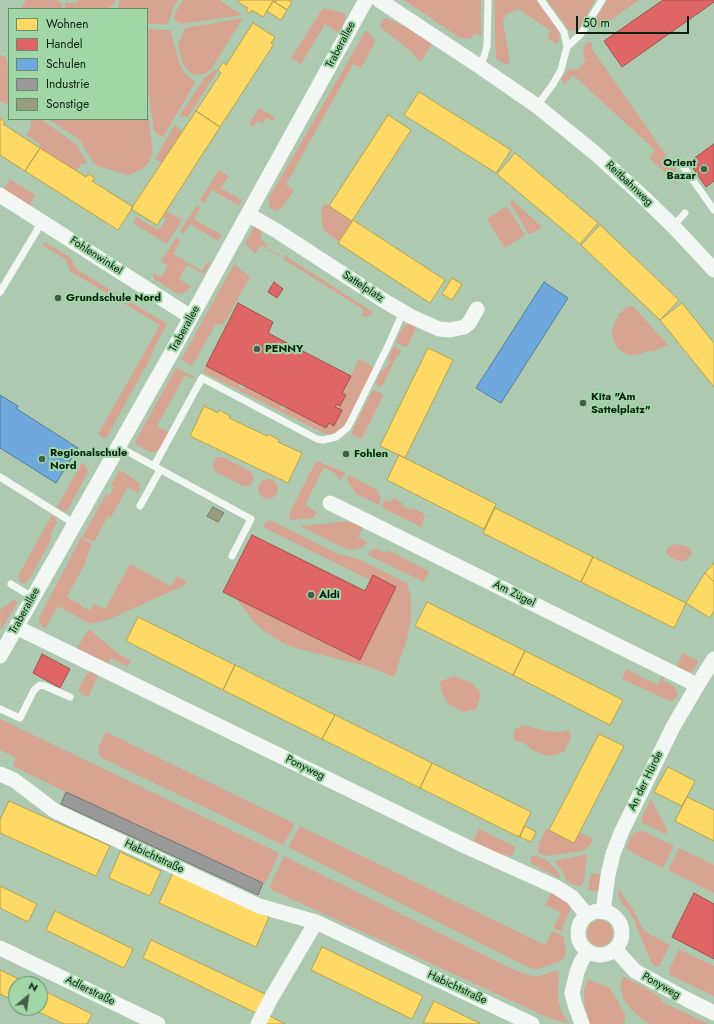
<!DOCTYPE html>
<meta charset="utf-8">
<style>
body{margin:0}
#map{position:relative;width:714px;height:1024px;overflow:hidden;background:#adcab0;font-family:Jost,sans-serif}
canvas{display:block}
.legend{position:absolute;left:8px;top:8px;width:140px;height:112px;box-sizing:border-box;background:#a1d6a7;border:1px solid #658d6a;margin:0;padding:5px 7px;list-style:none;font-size:12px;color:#0b200f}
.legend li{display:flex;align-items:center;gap:8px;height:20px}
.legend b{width:20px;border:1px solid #658d6a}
.north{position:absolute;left:8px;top:976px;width:40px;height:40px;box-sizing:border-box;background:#a1d6a7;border:1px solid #658d6a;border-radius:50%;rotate:29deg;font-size:11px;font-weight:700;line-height:16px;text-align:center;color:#0b200f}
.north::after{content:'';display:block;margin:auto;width:14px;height:18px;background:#445c47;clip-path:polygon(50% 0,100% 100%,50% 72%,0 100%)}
.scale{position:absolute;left:576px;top:16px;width:113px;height:18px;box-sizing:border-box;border:2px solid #0b200f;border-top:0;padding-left:5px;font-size:12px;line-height:14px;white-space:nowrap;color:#0b200f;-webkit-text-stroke:3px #a1d6a7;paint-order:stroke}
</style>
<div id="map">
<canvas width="714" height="1024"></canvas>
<ul class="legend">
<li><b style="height:11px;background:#ffd966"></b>Wohnen</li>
<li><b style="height:11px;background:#e06666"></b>Handel</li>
<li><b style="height:11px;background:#6fa8dc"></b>Schulen</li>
<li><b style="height:11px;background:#999"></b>Industrie</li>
<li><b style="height:11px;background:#979d80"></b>Sonstige</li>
</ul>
<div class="north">N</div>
<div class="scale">50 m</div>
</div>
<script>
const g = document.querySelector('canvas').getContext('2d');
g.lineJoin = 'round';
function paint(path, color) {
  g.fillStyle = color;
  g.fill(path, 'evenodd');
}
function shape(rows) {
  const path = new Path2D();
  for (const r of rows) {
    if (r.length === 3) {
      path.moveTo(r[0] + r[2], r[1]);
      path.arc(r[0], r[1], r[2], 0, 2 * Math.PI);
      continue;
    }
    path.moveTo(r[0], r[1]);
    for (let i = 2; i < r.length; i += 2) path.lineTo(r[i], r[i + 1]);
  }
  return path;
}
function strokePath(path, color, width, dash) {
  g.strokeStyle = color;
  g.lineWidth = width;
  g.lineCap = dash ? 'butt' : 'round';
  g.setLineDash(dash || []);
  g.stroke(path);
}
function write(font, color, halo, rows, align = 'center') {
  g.font = font + ' Jost,sans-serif';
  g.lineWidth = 4;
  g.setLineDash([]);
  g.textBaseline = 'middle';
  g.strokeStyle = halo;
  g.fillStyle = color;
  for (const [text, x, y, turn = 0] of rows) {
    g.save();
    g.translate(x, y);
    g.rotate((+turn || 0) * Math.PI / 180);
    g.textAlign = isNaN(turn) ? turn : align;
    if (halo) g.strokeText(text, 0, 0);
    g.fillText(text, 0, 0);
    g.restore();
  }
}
paint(shape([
 [26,0,55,0,62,3,62,9,21,9],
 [79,0,115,0,115,3,107,9,65,9,65,3,76,3],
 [119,0,178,0,173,8,169,22,167,24,147,24,147,9,119,9],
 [183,0,219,0,242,15,181,24,174,19,176,11],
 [404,0,481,0,481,35,475,34,470,39,460,38],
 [494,0,537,0,559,32,560,38,557,44,547,38,551,31,518,9,507,14,503,21,510,61,506,65,496,59],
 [547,0,595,0,579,29,572,31,568,29],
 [607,0,639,0,599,28,597,26,597,17],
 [323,8,346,14,343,26,339,33,325,24,301,64,291,58],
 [243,18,212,68,205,74,197,75,192,74,188,70,183,64,178,45,185,28],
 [386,18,406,27,432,44,421,61,417,59,411,51,380,27,383,19],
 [147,29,170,30,180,65,185,73,194,81,195,83,163,137,154,131,149,97,147,93],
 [367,31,373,37,375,42,361,68,353,64,286,185,294,190,282,208,276,211,270,208,268,200,365,32],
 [588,42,592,42,592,49,670,161,676,163,676,186,672,179,649,158,655,150,573,75,564,85,562,78,569,70,578,69,585,62,583,48],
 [0,55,6,57,9,71,8,104,6,104,0,101],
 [216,69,218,70,188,117,179,116,205,77],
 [147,106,153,153,150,160,143,169,128,175,98,166,92,161,80,140,48,119,147,119],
 [259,108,275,117,273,121,266,118,262,124,257,121,253,127,249,124],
 [31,119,40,119,76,144,87,163,81,164,76,171,40,148,41,145,26,135,31,128],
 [175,124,181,131,180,135,162,163,155,159],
 [219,170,229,176,221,188,241,200,243,199,238,207,238,205,212,190,204,203,200,200],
 [10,179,35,195,29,206,3,190],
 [512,200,541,226,541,228,531,234,528,233,510,203],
 [325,203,352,221,339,241,330,235,324,230,322,223,321,210],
 [197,205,200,208,194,219,222,235,218,241,190,224,184,234,180,231],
 [507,206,525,235,505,248,487,219],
 [166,211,182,220,167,244,133,223,136,217,155,228,159,229,161,227,166,219,163,216],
 [254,227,259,227,263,230,260,238,268,246,267,248,278,254,283,248,278,256,261,245,255,254,245,243],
 [176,238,181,240,173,254,202,271,208,261,211,263,204,274,187,265,179,279,191,286,186,292,177,294,153,278,153,273,161,277,168,266,161,261],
 [45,242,71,258,76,269,167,324,153,350,151,357,107,437,104,438,98,434,160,325,70,271,65,259,42,245],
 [286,253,287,257,373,312,371,315,368,317,361,316,364,310,283,259],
 [234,264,250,277,223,325,216,324,192,366,181,360],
 [631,306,634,307,668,345,667,346,651,352,648,351,637,355,630,355,624,353,618,348,614,342,612,336,612,329,619,314,627,307],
 [410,322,418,324,408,345,405,347,397,343,396,341,404,326],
 [395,347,401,351,399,356,397,355,383,385,379,387,377,386,376,382,382,370,386,368,390,361,388,359,393,348],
 [359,359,372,366,373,369,347,422,342,428,332,434,327,434,321,432,203,372,206,366,239,383,239,387,243,389,246,386,281,405,280,408,284,410,286,407,326,428,329,423,334,426,341,410,335,407,337,404,341,406,346,396,342,393],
 [176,368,195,377,194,379,185,375,157,426,169,433,161,448,152,453,137,445,135,442],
 [374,390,382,394,383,396,362,438,361,439,351,434,372,391],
 [217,457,223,457,250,471,254,477,252,483,249,486,243,486,216,472,214,470,213,463],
 [317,461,346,473,340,480,336,474,324,467,305,505,317,512,313,518,291,520,289,517,290,512,315,463],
 [82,463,85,465,88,472,67,511,63,511,57,507],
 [119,471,123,472,137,481,140,484,139,491,138,493,128,487,111,517,108,516,94,542,82,537,106,494,109,496,114,487,111,485],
 [349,475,377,490,381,498,379,505,356,494,347,479],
 [268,489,10],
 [394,498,403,503,402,506,412,510,414,508,423,513,425,515,421,527,381,507,385,500,391,502],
 [52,515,55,517,57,523,50,534,52,538,30,578,23,584,21,583,18,576],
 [267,521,272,521,338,554,358,559,407,583,411,597,411,619,407,639,394,677,369,667,296,648,283,643,264,631,253,621,236,598,360,660,396,587,373,576,370,580,263,527],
 [350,521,363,527,358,537,367,542,365,546,361,548,352,550,344,548,300,526],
 [81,538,92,544,86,559,87,560,67,597,90,611,94,604,105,609,130,564,171,586,177,576,187,582,185,585,110,619,90,624,58,606,45,629,39,622,39,618],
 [675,544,686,546,690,549,692,553,691,556,684,561,678,561,669,556,666,553,667,548],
 [376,548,386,553,388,550,429,571,424,582,368,555,370,551],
 [15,599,17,603,1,630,0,610],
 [88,630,90,630,120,655,131,660,128,667,111,658,108,664,77,648],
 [683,653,697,660,698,663,692,672,686,671,677,666],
 [626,669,658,685,663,674,665,675,663,681,674,686,678,694,674,700,670,701,622,679],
 [91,671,100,672,88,697,83,695,79,691,80,686,86,675],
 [453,676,472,683,481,694,476,709,464,712,448,704,442,693,440,682],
 [0,719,279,853,265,884,66,792,13,766,16,758,0,750],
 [524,725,545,731,560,732,569,730,571,738,564,752,548,756,532,750,524,743,514,740,514,730],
 [106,732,295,824,283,845,100,757,98,749],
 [651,799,667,830,666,834,643,823,641,819],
 [300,826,545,945,552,931,563,936,566,952,564,958,561,961,537,969,530,968,288,847],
 [479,829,516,847,512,856,502,855,473,841],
 [546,829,573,843,579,832,593,839,590,845,583,851,546,856,538,853,539,843],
 [643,831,674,846,663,868,636,855,626,848,633,833],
 [679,848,714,865,714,893,668,870],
 [587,854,584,881,581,886,573,885,567,881,562,871,554,861],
 [536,855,549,862,558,872,561,879,532,864,530,860,531,857],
 [284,856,516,971,534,976,540,976,554,971,557,971,559,973,558,1000,562,1012,569,1024,549,1018,272,890,270,886],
 [591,873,603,875,600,892,588,890],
 [618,888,634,911,644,931,670,945,659,966,655,966,651,962,634,920,629,911,619,900],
 [552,891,572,905,563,926,562,932,553,928,561,913,545,905],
 [600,933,13],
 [679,949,714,966,714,996,670,975,669,970],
 [623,976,659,996,662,1002,709,1024,650,1024,644,1021,630,1008,623,998,620,984],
 [588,979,610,988,625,1014,625,1020,623,1024,590,1024,587,1016,584,1002,584,990]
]), '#d6a491');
const homes = shape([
 [239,0,274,0,263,17,252,10,250,13,246,11,248,8,238,2,239,0],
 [277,0,288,0,292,2,287,10,275,2,277,0],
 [273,1,287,10,281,20,267,11,273,1],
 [253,23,275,37,271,43,274,44,220,127,196,111,221,73,218,70,223,62,226,65,253,23],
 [419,92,511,150,496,173,404,115,419,92],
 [196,111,220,127,157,225,131,209,196,111],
 [388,115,411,130,352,221,329,206,388,115],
 [0,118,5,122,3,124,40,148,25,171,0,155,0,118],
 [40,148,86,177,88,174,95,178,92,181,133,207,118,230,25,171,40,148],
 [515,153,598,223,580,244,497,174,515,153],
 [353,220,445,280,430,303,338,243,353,220],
 [600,225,679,300,660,320,581,245,600,225],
 [452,278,462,284,452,300,442,294,452,278],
 [682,303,714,343,714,387,660,320,682,303],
 [428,348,453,360,405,458,380,446,428,348],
 [204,406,218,413,219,410,230,416,229,418,267,436,268,434,279,440,278,442,302,453,288,483,190,436,204,406],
 [399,455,496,504,484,529,387,480,399,455],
 [495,508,593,557,581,582,483,533,495,508],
 [593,557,686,603,674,628,581,582,593,557],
 [714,563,714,582,705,573,714,563],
 [705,573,714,582,714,611,710,618,686,603,705,573],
 [427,602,525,651,513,675,415,626,427,602],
 [138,617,235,665,223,690,126,641,138,617],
 [525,651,623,700,610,725,513,675,525,651],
 [235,665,335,715,322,739,223,690,235,665],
 [335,715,432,763,420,788,322,739,335,715],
 [599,734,624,746,574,843,549,830,599,734],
 [432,763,531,812,519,837,420,788,432,763],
 [668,767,695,781,682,806,654,792,668,767],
 [687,797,714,810,714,841,675,821,687,797],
 [9,801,110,846,96,876,0,833,0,820,9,801],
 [525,826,536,832,531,842,520,837,525,826],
 [120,852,161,871,150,896,109,878,120,852],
 [173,873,269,917,256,947,159,903,173,873],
 [0,886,37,904,28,922,0,908,0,886],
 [55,911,133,949,124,968,46,930,55,911],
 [151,940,265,994,256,1013,143,958,151,940],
 [322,947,423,996,412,1019,311,970,322,947],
 [0,970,29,984,16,984,16,1001,0,994,0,970],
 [40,989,92,1014,87,1024,64,1024,30,1008,40,1008,40,989],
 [434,1001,440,1004,481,1024,423,1023,434,1001],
 [268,1015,285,1024,264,1024,268,1015]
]);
paint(homes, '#ffd966');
strokePath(homes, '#b6a24c', 1);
const shops = shape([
 [663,0,714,0,714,2,622,67,604,41,663,0],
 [714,144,714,181,706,187,689,162,714,144],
 [274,282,283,289,277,298,268,292,274,282],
 [238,303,273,322,268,333,351,376,342,393,346,395,340,406,337,404,335,407,342,410,334,426,329,423,326,428,206,366,238,303],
 [252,535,365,591,373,575,396,587,360,660,223,592,252,535],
 [42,654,70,669,60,688,33,673,42,654],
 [694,893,714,904,714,959,672,937,694,893]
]);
paint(shops, '#e06666');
strokePath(shops, '#a0514c', 1);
const schools = shape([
 [544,282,568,298,501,403,476,388,544,282],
 [0,395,18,406,17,409,78,448,56,483,0,448,0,395]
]);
paint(schools, '#6fa8dc');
strokePath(schools, '#517f9e', 1);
const industry = shape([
 [66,792,263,883,258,895,61,804,66,792]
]);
paint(industry, '#999');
strokePath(industry, '#6e7570', 1);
const building = shape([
 [213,507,224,513,218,522,207,516,213,507]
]);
paint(building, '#979d80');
strokePath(building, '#737c62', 1);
strokePath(shape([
 [567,47,581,34,602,0],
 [479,66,484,57,487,46,488,0],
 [537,106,553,84,561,70,567,47,564,32,541,0],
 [680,162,714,210],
 [673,226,685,213],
 [0,292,42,222],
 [119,447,251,519,232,556],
 [154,466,202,378,317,439,323,440,336,437,347,428,350,423,389,344,403,312],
 [0,477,75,524],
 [140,506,160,470],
 [11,584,32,597],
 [0,709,20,718,34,690,40,685,45,686,70,697]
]), '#f3f7f3', 7);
strokePath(shape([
 [379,0,479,66,537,106,596,154,640,194,673,226,714,270],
 [0,195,191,317],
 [249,215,277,231,386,302,412,317,439,329,450,330,464,327,469,323,477,309],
 [330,503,687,680,697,686],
 [16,627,467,847,556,887,572,897,587,915],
 [0,656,168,359,366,0],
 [0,774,14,780,55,811,259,906,316,922,532,1024],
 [600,933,22],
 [603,912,608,875,613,854,621,833,673,727,697,686,714,659],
 [0,948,158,1024],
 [615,949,635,971,686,999,714,1013],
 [258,1024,270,1000,316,922],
 [582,1024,575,1005,572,993,577,972,581,962,587,952]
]), '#f3f7f3', 15);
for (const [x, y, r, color] of [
 [704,169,4,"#445c47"],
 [58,298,4,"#445c47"],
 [257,349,4,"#445c47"],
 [583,403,4,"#445c47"],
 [346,454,4,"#445c47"],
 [42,459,4,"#445c47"],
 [311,595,4,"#445c47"]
]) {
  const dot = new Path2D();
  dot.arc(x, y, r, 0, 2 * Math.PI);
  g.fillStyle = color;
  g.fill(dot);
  strokePath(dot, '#a1d6a7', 1.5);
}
write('11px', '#0b200f', '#a1d6a7', [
 ["Traberallee",341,45,-62],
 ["Reitbahnweg",629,184,43],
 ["Fohlenwinkel",96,256,33],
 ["Sattelplatz",363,287,33],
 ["Traberallee",185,329,-61],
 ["Am Zügel",514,594,26],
 ["Traberallee",25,611,-61],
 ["Ponyweg",305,768,26],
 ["An der Hürde",646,781,-64],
 ["Habichtstraße",154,857,25],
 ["Ponyweg",661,986,29],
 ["Habichtstraße",457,988,25],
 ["Adlerstraße",90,991,26]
]);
write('bold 11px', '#0b200f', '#a1d6a7', [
 ["Orient",696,163,"right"],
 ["Bazar",696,176,"right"],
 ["Grundschule Nord",66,298],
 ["PENNY",265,349],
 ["Kita \"Am",591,397],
 ["Sattelplatz\"",591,410],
 ["Regionalschule",50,453],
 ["Nord",50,466],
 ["Fohlen",354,454],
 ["Aldi",319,595]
], 'left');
</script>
